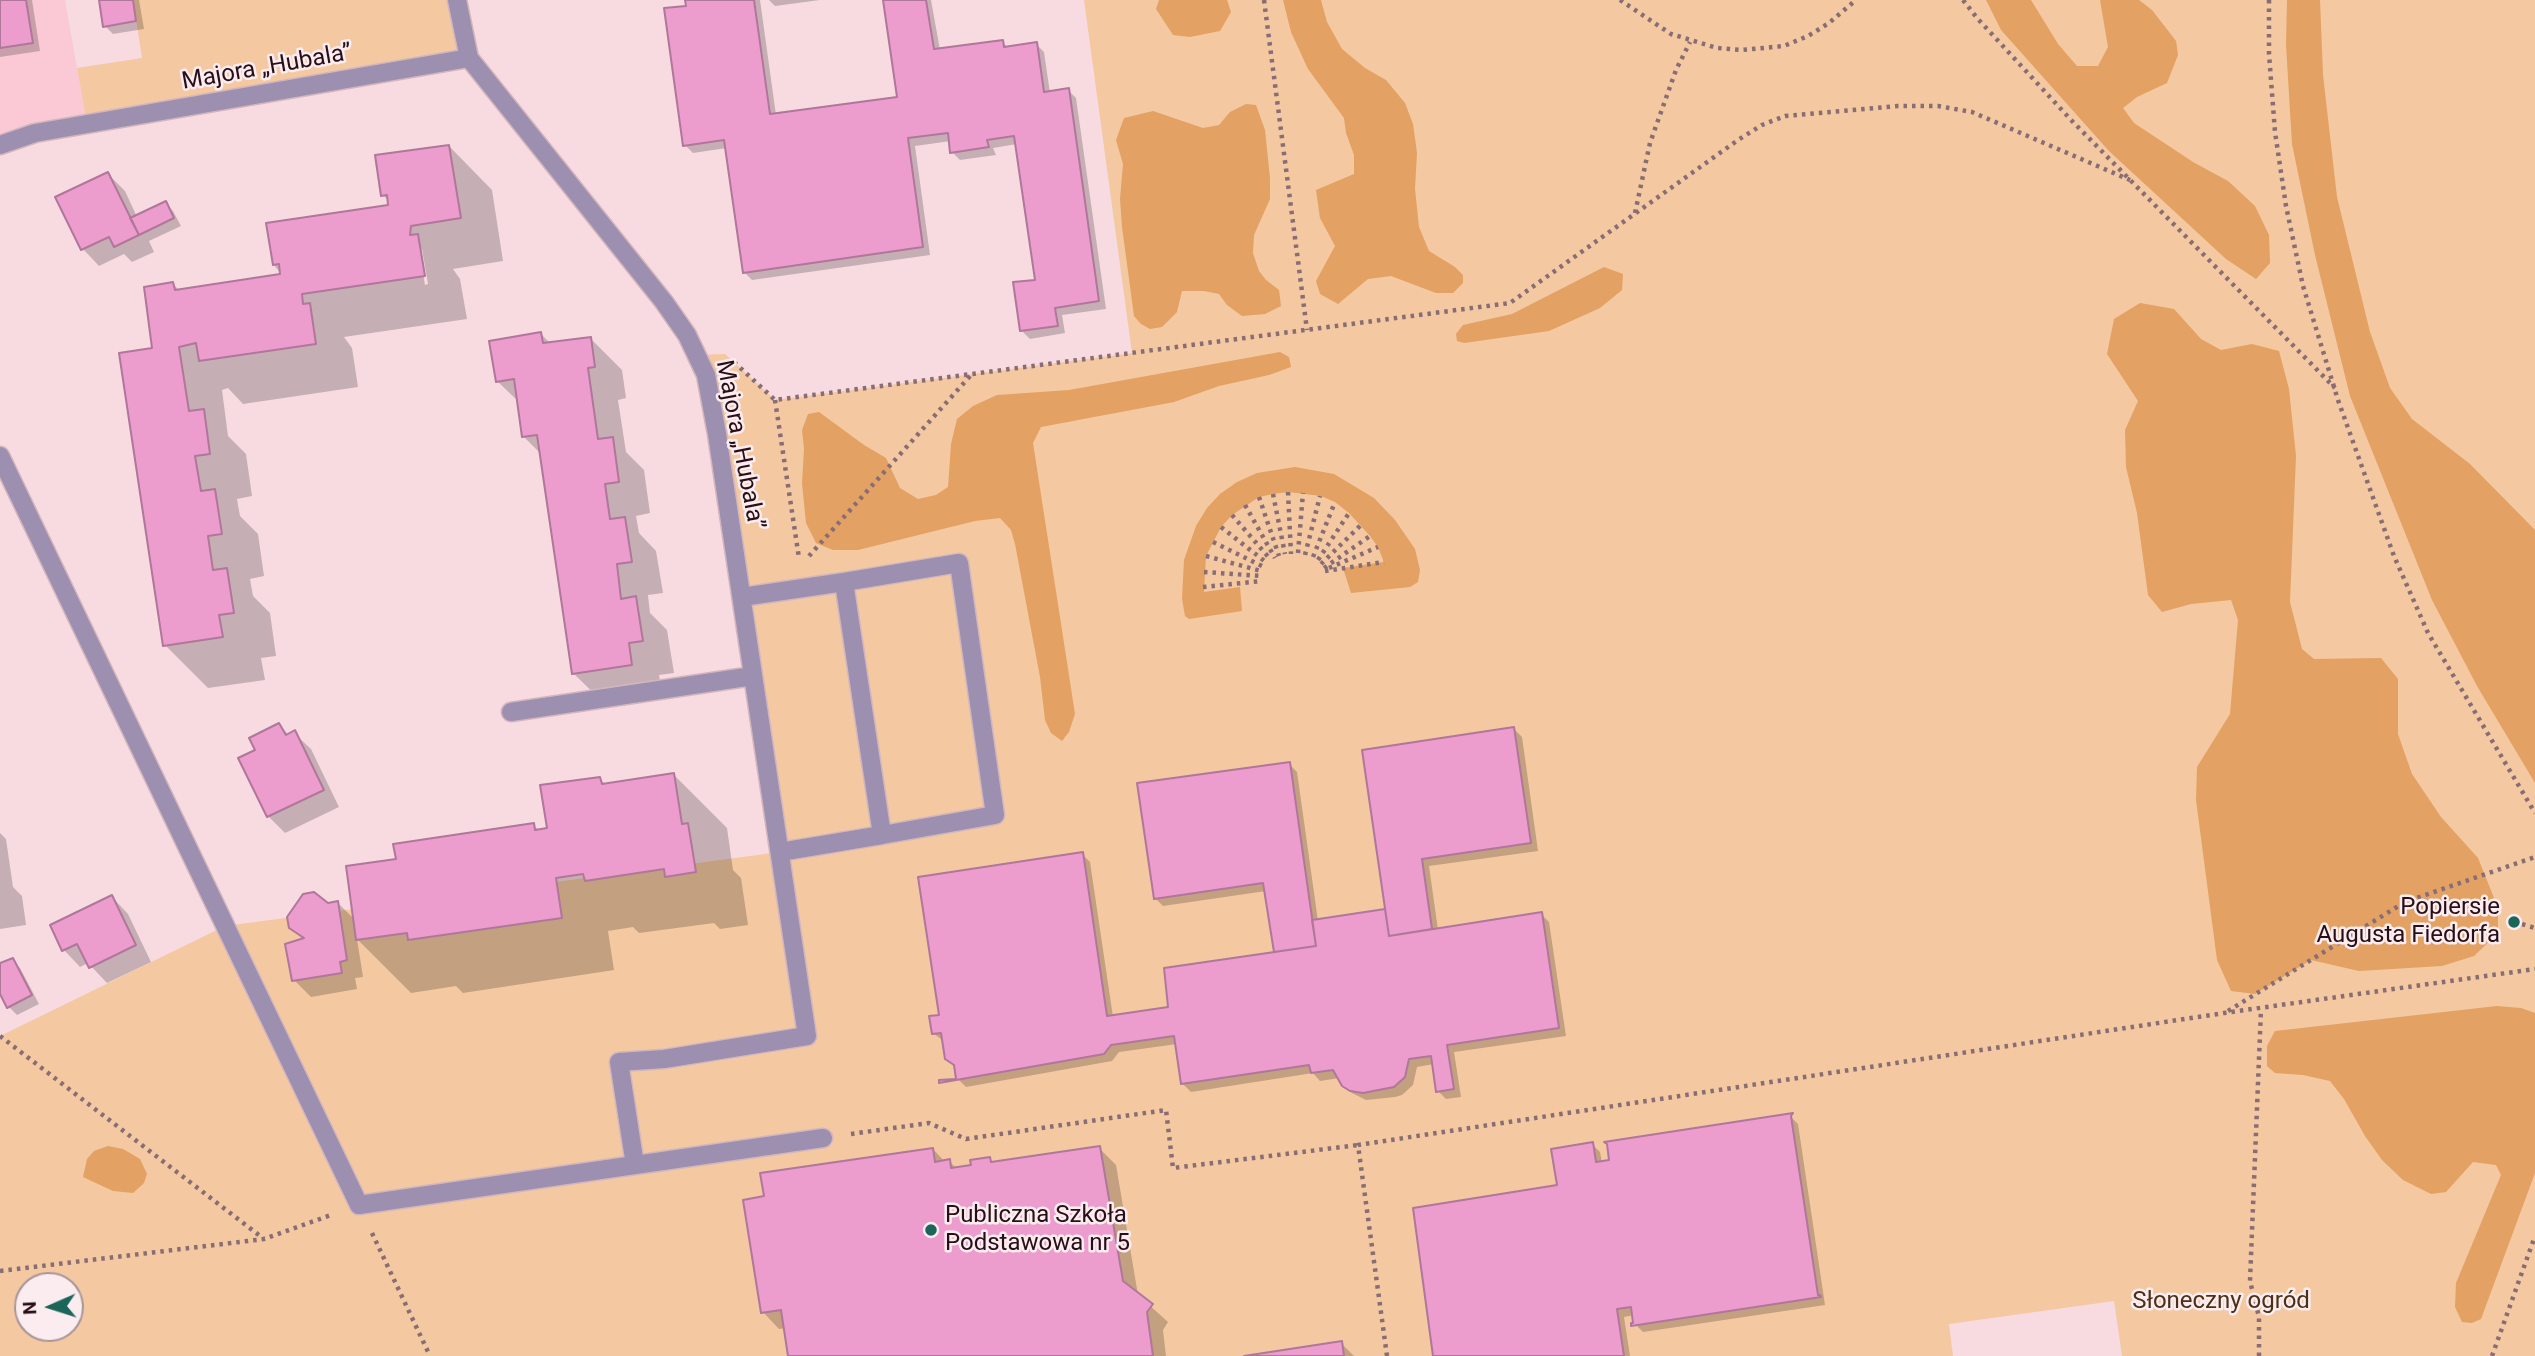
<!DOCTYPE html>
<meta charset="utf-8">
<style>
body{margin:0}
#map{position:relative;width:2535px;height:1356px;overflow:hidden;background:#f8dbe1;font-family:Roboto,sans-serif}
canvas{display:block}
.north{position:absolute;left:14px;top:1272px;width:70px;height:70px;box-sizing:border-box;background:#fbecef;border:2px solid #a79499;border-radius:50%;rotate:267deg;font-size:19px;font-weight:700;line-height:28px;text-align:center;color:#280f17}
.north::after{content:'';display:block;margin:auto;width:24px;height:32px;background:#1b655b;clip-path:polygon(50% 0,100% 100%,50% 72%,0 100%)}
</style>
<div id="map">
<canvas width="2535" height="1356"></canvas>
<div class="north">N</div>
</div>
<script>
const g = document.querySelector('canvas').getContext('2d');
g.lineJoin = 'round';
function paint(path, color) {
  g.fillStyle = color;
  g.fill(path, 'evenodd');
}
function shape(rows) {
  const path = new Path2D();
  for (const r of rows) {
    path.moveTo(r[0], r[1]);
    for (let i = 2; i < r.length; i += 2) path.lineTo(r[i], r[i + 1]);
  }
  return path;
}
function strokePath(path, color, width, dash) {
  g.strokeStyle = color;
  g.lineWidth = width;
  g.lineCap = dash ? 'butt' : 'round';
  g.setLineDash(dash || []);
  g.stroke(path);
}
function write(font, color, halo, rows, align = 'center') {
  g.font = font + ' Roboto,sans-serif';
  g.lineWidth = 5;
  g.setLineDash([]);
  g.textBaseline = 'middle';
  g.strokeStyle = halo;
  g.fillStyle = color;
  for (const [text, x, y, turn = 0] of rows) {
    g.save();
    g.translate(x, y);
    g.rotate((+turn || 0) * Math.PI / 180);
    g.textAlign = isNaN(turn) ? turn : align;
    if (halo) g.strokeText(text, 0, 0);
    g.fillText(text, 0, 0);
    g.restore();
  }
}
paint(shape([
 [0,0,65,0,87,124,0,145]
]), '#fac9d5');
paint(shape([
 [133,0,457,0,469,58,87,124,77,68,142,58],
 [1084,0,2535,0,2535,1356,2122,1356,2114,1301,1949,1324,1953,1356,0,1356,0,1036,225,926,780,852,698,355,725,354,775,400,1132,353],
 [28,1286,70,1286,70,1328,28,1328]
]), '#f4c8a1');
paint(shape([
 [1159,0,1227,0,1231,12,1220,31,1190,37,1173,35,1156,9],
 [1283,0,1321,0,1327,22,1342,49,1365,68,1386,80,1405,103,1413,124,1417,153,1415,189,1419,227,1429,251,1455,267,1463,275,1463,283,1453,293,1436,293,1391,276,1368,279,1338,304,1320,294,1316,281,1335,246,1320,218,1316,190,1354,174,1354,155,1346,133,1344,118,1308,69,1291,32],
 [1986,0,2031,0,2058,44,2077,66,2098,66,2108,47,2100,0,2139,0,2152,10,2176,41,2178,55,2167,83,2137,97,2123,108,2134,123,2193,162,2228,181,2255,206,2269,235,2270,263,2256,279,2226,259,2109,151,2001,30],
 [2287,0,2320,0,2323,75,2337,197,2370,332,2390,388,2412,419,2470,464,2535,530,2535,783,2477,686,2432,600,2350,396,2315,255,2292,144,2286,45],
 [1246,104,1256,105,1265,130,1270,178,1270,199,1254,235,1253,253,1259,271,1266,280,1279,290,1281,306,1265,314,1242,316,1227,305,1219,294,1204,291,1182,291,1177,312,1162,327,1150,329,1141,324,1134,316,1122,227,1120,199,1123,164,1116,140,1124,118,1153,111,1203,128,1219,125,1230,112],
 [1604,267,1623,274,1622,290,1600,308,1549,331,1464,343,1457,341,1456,334,1463,325,1512,314],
 [2140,303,2174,309,2201,339,2221,350,2252,344,2279,351,2289,389,2296,456,2290,602,2302,649,2314,659,2381,658,2398,679,2398,734,2412,774,2441,817,2478,858,2498,908,2498,933,2474,956,2442,966,2359,971,2311,960,2255,994,2231,991,2217,960,2196,800,2197,767,2230,714,2238,620,2231,600,2191,604,2162,612,2148,595,2137,513,2126,467,2125,430,2138,401,2107,354,2114,319],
 [1280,352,1289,357,1291,367,1269,375,1219,386,1174,402,1041,427,1033,443,1075,714,1069,732,1062,741,1051,733,1045,720,1040,677,1015,544,1011,530,1000,518,975,521,858,550,833,550,816,543,806,523,802,483,804,449,802,430,808,414,819,412,864,445,886,458,900,488,918,499,936,495,948,487,951,444,957,419,973,406,997,395,1069,390],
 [1295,467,1334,474,1374,498,1395,520,1415,549,1420,570,1418,582,1410,587,1351,593,1343,568,1384,562,1378,547,1370,536,1349,513,1335,502,1321,496,1288,492,1273,494,1259,497,1232,515,1221,527,1206,556,1204,592,1240,587,1242,611,1189,619,1185,616,1182,599,1184,560,1196,526,1207,508,1220,494,1237,482,1257,473],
 [2497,1006,2521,1008,2535,1013,2535,1173,2481,1319,2472,1323,2462,1322,2455,1307,2456,1283,2501,1175,2496,1165,2473,1162,2446,1192,2431,1194,2403,1180,2382,1160,2365,1136,2344,1099,2330,1081,2303,1075,2275,1073,2267,1066,2267,1046,2275,1031],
 [108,1146,123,1149,140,1159,147,1174,144,1183,133,1193,113,1191,83,1177,87,1159,94,1151]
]), '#e3a163');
paint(shape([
 [0,0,32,0,40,51,0,57],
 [101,0,139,0,144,29,113,34,105,26],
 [687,0,760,0,776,115,899,98,885,0,931,0,940,50,1002,41,1008,48,1036,44,1044,52,1050,93,1068,90,1076,98,1106,309,1062,315,1065,333,1030,339,1022,331,1037,281,1017,144,993,148,996,155,960,160,952,152,951,141,915,146,930,255,752,280,744,272,727,148,693,153,685,145],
 [769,0,820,0,775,6],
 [449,146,492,190,503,261,453,269,460,279,467,319,344,337,352,348,358,387,243,404,228,388,222,390,228,436,246,454,252,496,237,499,240,516,258,534,264,576,250,579,253,596,270,613,276,656,261,658,265,680,208,688,165,645,154,350,173,284,180,291,282,275,274,265,390,206,390,202,383,195],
 [419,249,422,249,428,284,425,285],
 [108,174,125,191,137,217,165,203,173,211,181,226,149,241,154,252,132,262,124,254,99,266,83,249],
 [541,334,551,344,590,338,622,370,626,398,618,400,626,452,644,470,650,513,636,516,639,533,656,551,663,593,648,595,650,613,667,630,674,673,659,675,663,697,606,705,574,674,541,454,523,436,519,402,497,381],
 [279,725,289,735,294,733,311,749,339,807,285,833,268,816,257,751],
 [1514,729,1522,737,1538,851,1429,866,1438,930,1541,914,1549,922,1566,1036,1454,1052,1461,1097,1446,1099,1438,1091,1434,1064,1417,1067,1413,1085,1402,1095,1395,1097,1366,1100,1352,1093,1339,1078,1320,1081,1313,1073,1191,1092,1183,1084,1177,1044,1119,1052,1112,1061,966,1087,958,1079,956,1067,947,1058,944,1041,934,1034,941,1016,1082,854,1090,862,1113,1017,1169,1008,1276,954,1266,891,1163,906,1155,898,1289,764,1297,772,1318,921,1387,910,1364,752],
 [674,775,727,828,733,870,741,878,748,925,720,929,714,923,639,933,633,927,608,931,614,970,463,993,456,986,411,993,357,939,363,977,355,978,357,989,311,997,294,980,304,940,290,927,328,904,338,903,355,920,398,860,533,825,540,831,549,830,600,779,606,785],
 [0,833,6,839,13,887,22,896,26,925,0,929],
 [112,897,128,914,151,962,107,983,88,963,80,967,64,950],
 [12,960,20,968,39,1004,17,1015,9,1007,0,990,0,965],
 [1790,1116,1798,1124,1825,1305,1643,1332,1635,1324,1634,1315,1624,1317,1630,1356,1436,1356,1592,1144,1600,1152,1602,1163],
 [1099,1148,1116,1165,1138,1295,1168,1322,1163,1330,1166,1356,790,1356,786,1328,779,1329,763,1312,766,1198,933,1149,945,1162,949,1161,957,1169,973,1167,990,1159,994,1164],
 [1341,1343,1354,1356,1251,1356]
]), '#0003');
const building = shape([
 [0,0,26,0,33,43,0,48,0,0],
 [99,0,133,0,136,21,103,27,99,0],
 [685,0,754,0,770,114,897,97,883,0,926,0,934,49,1003,40,1004,47,1037,42,1044,92,1069,88,1099,301,1055,308,1058,326,1020,331,1013,282,1035,280,1014,136,987,140,989,147,950,153,948,133,908,138,923,247,743,273,724,140,683,146,664,8,686,6,685,0],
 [449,145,461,218,411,226,410,235,418,234,425,276,302,294,303,304,310,303,316,344,199,361,196,343,179,347,189,411,204,409,210,454,195,456,201,491,215,489,222,534,208,536,213,570,227,568,234,613,219,615,223,637,163,646,119,353,152,348,144,287,173,282,175,290,280,274,279,264,273,265,266,223,388,205,387,195,381,196,375,155,449,145],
 [108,172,139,235,114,247,109,237,81,250,55,197,108,172],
 [166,201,174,218,139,235,130,218,166,201],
 [541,332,543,343,591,337,595,367,588,368,598,439,613,437,619,482,605,484,610,519,625,517,632,562,617,564,621,599,636,596,643,641,629,643,632,665,572,674,537,435,522,437,514,379,496,382,489,341,541,332],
 [279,723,286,735,295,730,324,790,267,817,238,758,255,750,249,738,279,723],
 [1514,727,1531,843,1422,859,1432,929,1389,936,1362,750,1514,727],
 [1290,762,1316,946,1274,952,1263,883,1154,899,1137,783,1290,762],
 [674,773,682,824,688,823,696,872,665,877,664,869,585,881,583,874,556,878,562,918,408,940,407,933,356,940,346,866,396,859,393,844,534,823,535,830,547,828,540,785,600,777,602,784,674,773],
 [1083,852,1107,1016,1168,1007,1164,968,1316,946,1312,920,1385,909,1389,936,1542,912,1559,1028,1447,1045,1454,1089,1436,1092,1431,1056,1409,1059,1405,1077,1394,1087,1363,1093,1350,1091,1342,1086,1333,1070,1311,1073,1309,1065,1181,1084,1174,1036,1111,1045,1104,1054,939,1083,939,1080,956,1079,954,1065,945,1059,941,1033,932,1034,929,1016,939,1015,918,877,1083,852],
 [314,892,328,903,338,901,347,960,340,962,342,973,292,981,285,944,304,938,289,928,287,917,303,894,314,892],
 [112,895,136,945,89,968,77,944,62,951,50,925,112,895],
 [13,958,32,995,7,1008,0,994,0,963,13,958],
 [1793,1113,1791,1116,1818,1295,1820,1295,1821,1297,1631,1326,1631,1323,1633,1323,1631,1307,1617,1309,1624,1356,1433,1356,1413,1208,1557,1185,1551,1149,1593,1142,1596,1162,1609,1160,1607,1144,1604,1142,1793,1113],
 [1100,1146,1123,1281,1153,1304,1147,1312,1153,1356,788,1356,781,1310,761,1313,743,1200,764,1196,760,1173,933,1148,935,1162,950,1159,951,1168,971,1165,970,1160,990,1157,991,1162,1100,1146],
 [1342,1341,1344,1356,1244,1356,1342,1341]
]);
paint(building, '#ec9dcd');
strokePath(building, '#b0779a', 2);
const minor = shape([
 [457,0,469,58,664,302,687,335,706,375,717,434,807,1036,664,1059,619,1062,635,1165,823,1138],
 [0,145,35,133,469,58],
 [0,456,359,1205,635,1165],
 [844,582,959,563,995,815,882,835],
 [742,597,844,582,882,835,780,852],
 [511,712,753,676]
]);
strokePath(minor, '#d3b6bd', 21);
strokePath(shape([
 [1264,0,1307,330],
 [1620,0,1671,34,1717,48,1742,50,1784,46,1808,36,1829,23,1856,0],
 [1963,0,1977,18,2073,122,2335,388],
 [2269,0,2269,54,2275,132,2286,206,2303,286,2338,400,2394,556,2428,633,2535,813],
 [1635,213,1650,143,1676,70,1690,42],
 [734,362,775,400,1510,303,1738,140,1762,125,1785,116,1898,106,1938,106,1972,112,2130,180],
 [775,400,799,558],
 [1288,492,1291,554],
 [1273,494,1285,554],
 [1259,497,1279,556],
 [1245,505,1275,558],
 [1232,515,1271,560],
 [1221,527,1267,563],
 [1213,542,1264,567],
 [1298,553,1303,493],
 [1305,555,1320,496],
 [809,556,971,375],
 [1206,556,1261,571],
 [1313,557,1335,502],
 [1318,560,1349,513],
 [1321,564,1361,525],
 [1324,568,1370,536],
 [1329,568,1378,547],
 [1325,571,1384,562],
 [1204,572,1261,576],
 [1203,587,1262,581],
 [2522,924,2535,928],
 [2228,1011,2405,902,2535,857],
 [0,1036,264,1239],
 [851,1134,929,1123,966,1139,1166,1110,1173,1168,1358,1145],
 [372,1233,430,1356],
 [0,1271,264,1239,331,1215],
 [1387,1356,1358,1145,2224,1013,2535,969],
 [2259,1356,2259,1317,2250,1281,2261,1009],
 [2492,1356,2535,1236]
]), '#886d74', 4.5, [3.5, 5]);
strokePath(minor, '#9c8fb0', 18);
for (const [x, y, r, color] of [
 [2514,922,7,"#1b655b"],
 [931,1230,7,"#1b655b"]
]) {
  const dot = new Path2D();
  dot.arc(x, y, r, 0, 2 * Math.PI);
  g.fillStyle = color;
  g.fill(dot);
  strokePath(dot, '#fbecef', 2.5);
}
write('24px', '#280f17', '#fbecef', [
 ["Majora „Hubala”",267,68,-10],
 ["Majora „Hubala”",739,445,79]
]);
write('24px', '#280f17', '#fbecef', [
 ["Popiersie",2500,908],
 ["Augusta Fiedorfa",2500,936],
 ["Publiczna Szkoła",945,1216,"left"],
 ["Podstawowa nr 5",945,1244,"left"]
], 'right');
write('24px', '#4b3015', '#fbecef', [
 ["Słoneczny ogród",2221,1302]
]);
</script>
